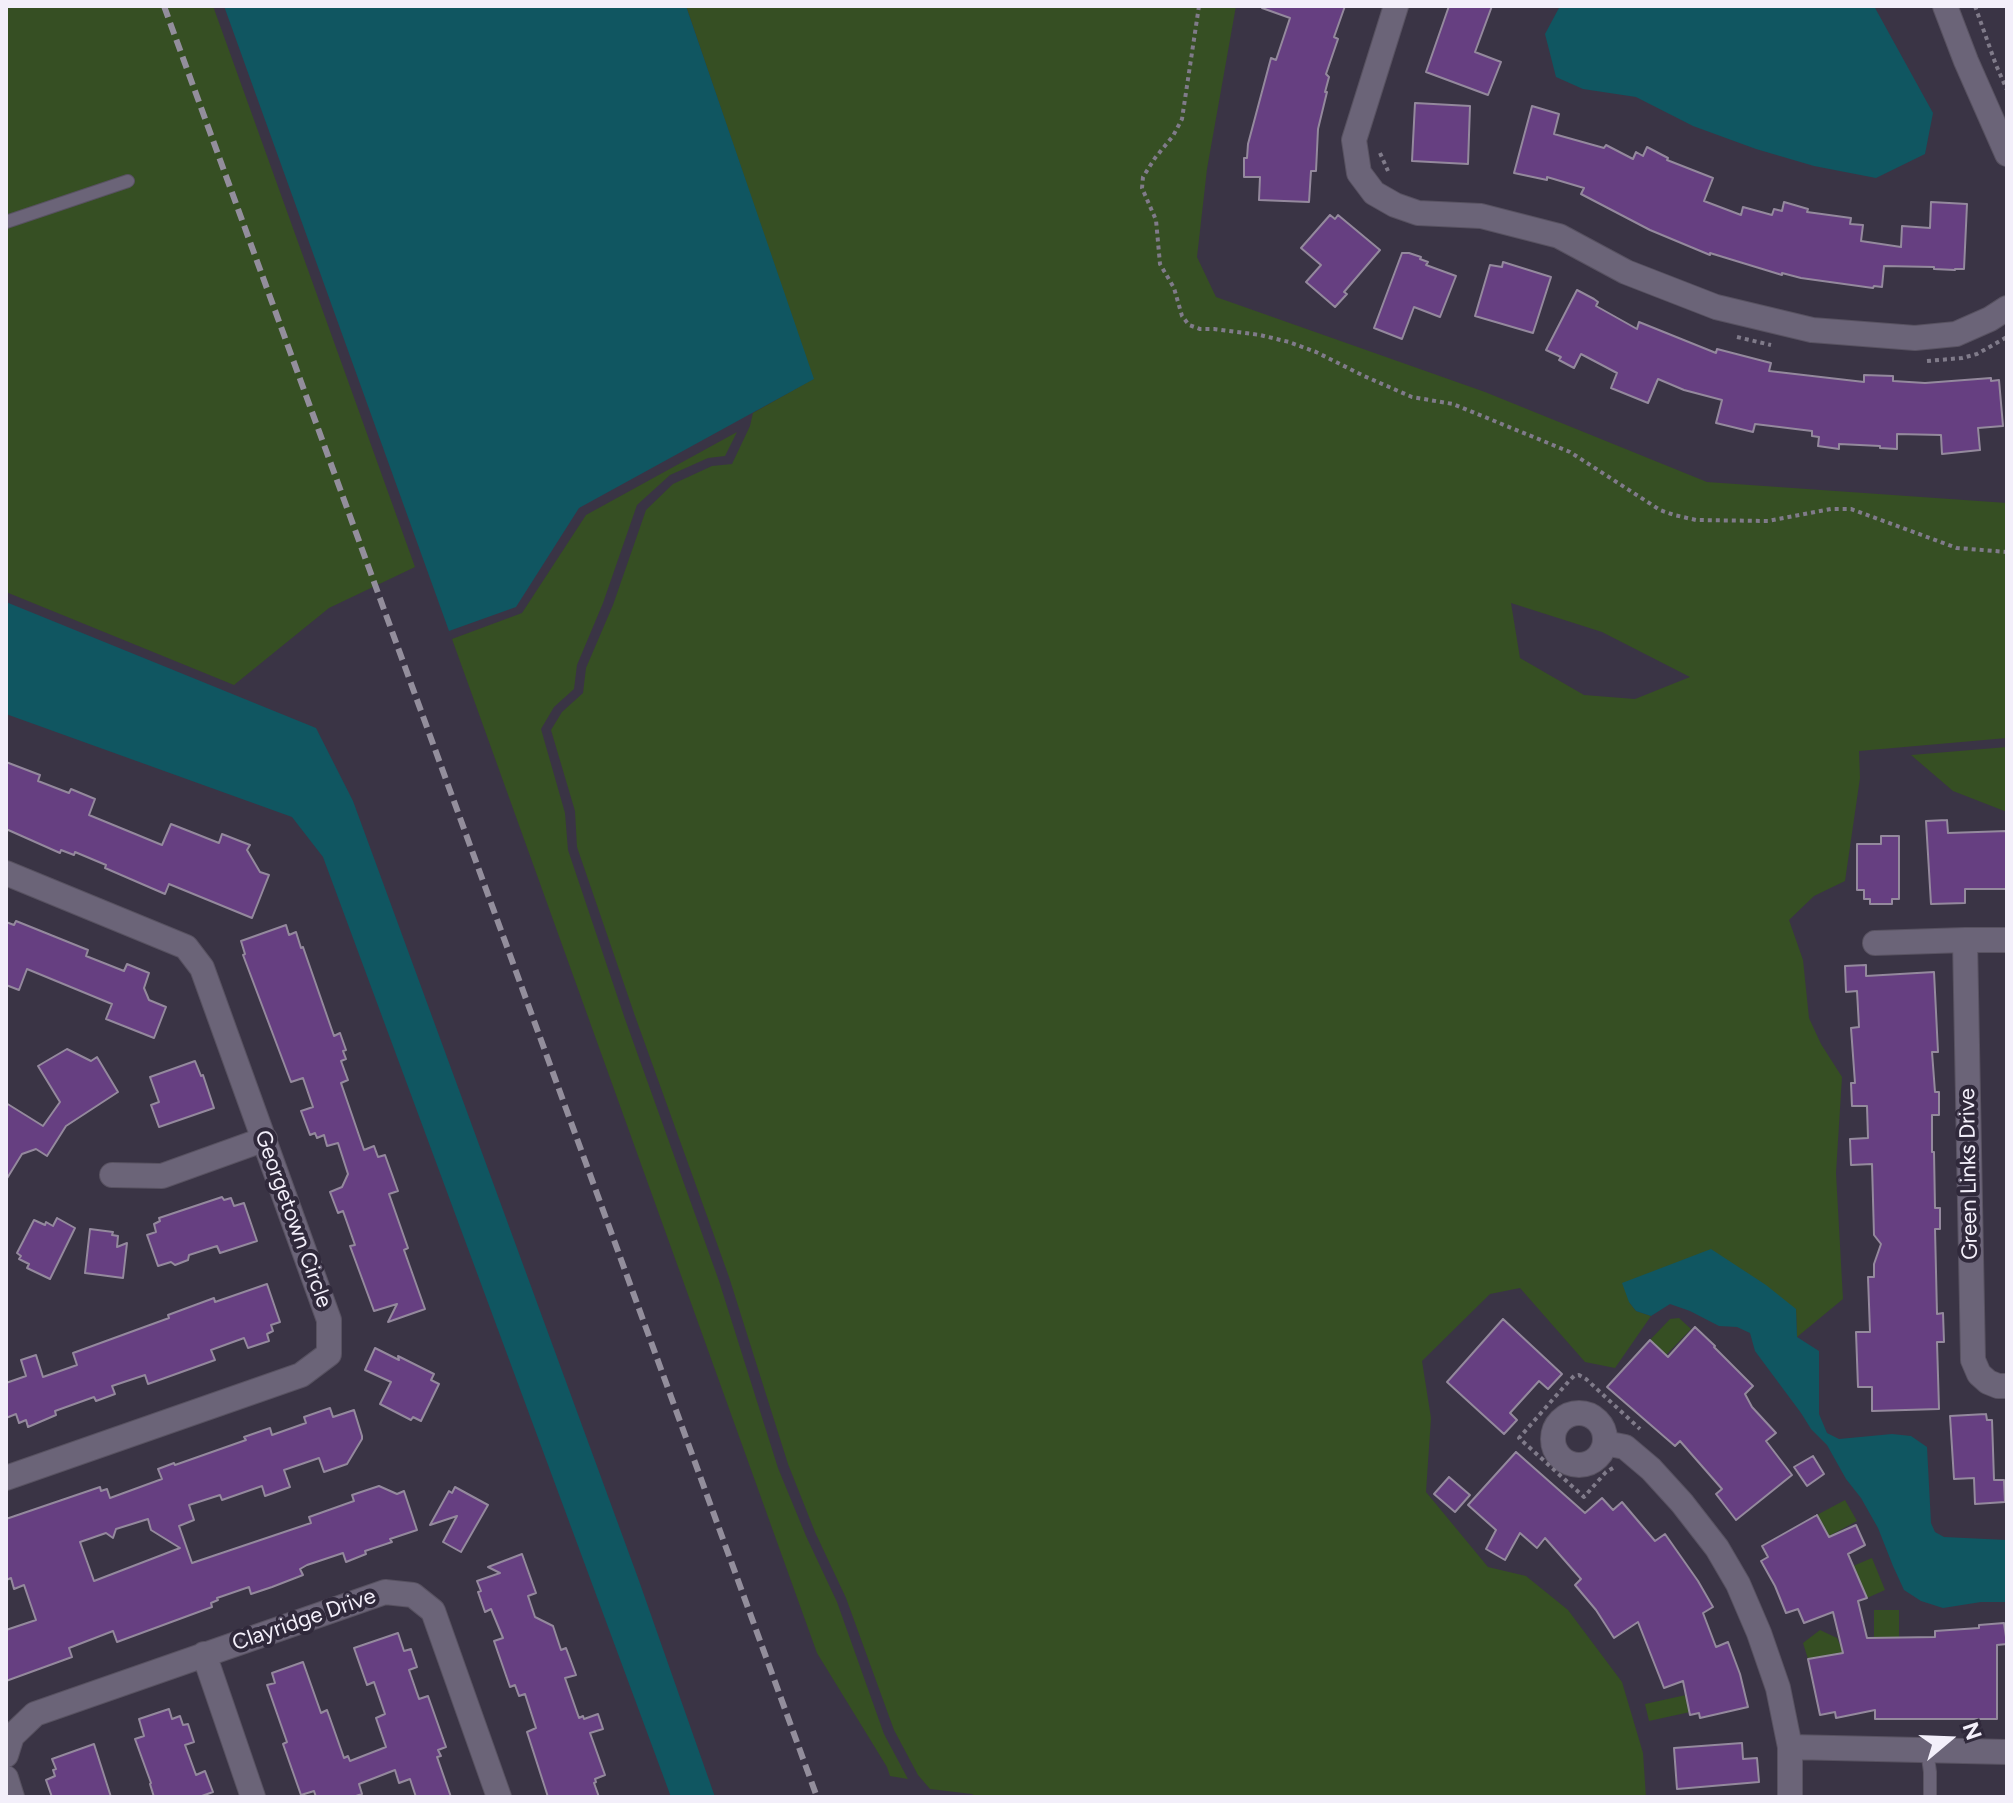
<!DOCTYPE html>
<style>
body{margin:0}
#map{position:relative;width:2013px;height:1803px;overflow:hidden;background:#3a3445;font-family:Figtree,sans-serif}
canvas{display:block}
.frame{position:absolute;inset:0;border:8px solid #f3effa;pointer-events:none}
.north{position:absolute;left:1909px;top:1699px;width:80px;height:80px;-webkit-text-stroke:6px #30293b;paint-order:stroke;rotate:71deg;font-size:22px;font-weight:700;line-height:32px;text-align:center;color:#f3effa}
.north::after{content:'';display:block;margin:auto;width:28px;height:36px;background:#f3effa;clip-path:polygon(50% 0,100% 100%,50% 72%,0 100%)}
</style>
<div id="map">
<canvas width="2013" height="1803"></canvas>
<div class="frame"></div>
<div class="north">N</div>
</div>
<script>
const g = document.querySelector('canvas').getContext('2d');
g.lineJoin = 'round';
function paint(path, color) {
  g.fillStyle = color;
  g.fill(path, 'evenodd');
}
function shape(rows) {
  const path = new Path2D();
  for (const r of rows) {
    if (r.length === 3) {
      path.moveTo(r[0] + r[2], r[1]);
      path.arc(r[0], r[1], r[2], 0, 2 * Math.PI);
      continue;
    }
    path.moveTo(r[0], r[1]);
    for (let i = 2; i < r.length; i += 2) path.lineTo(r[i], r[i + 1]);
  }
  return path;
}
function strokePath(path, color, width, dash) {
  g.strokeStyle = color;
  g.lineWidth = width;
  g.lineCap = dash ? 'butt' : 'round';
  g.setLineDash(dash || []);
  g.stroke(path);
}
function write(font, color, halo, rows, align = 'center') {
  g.font = font + ' Figtree,sans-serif';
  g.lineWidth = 8;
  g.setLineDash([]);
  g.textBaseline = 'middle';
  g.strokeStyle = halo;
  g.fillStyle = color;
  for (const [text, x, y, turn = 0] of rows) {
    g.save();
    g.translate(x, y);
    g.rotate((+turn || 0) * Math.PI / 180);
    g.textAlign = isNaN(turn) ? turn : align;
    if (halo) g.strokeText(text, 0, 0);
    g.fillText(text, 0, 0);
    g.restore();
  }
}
paint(shape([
 [6,6,213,6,415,567,329,608,234,685,6,592],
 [686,6,1236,6,1207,169,1197,257,1216,297,1485,392,1707,482,2007,503,2007,738,1859,751,1860,778,1845,881,1814,896,1789,920,1803,960,1809,1018,1821,1044,1842,1077,1836,1173,1843,1299,1797,1337,1796,1309,1629,1302,1636,1311,1651,1316,1615,1368,1585,1362,1520,1288,1490,1294,1422,1361,1431,1418,1426,1492,1488,1567,1526,1576,1568,1610,1622,1682,1643,1753,1646,1797,977,1797,972,1794,930,1789,918,1775,894,1730,846,1598,815,1532,788,1464,729,1277,635,1016,577,847,575,811,551,730,562,712,583,693,586,668,613,605,646,510,673,484,712,466,732,464,750,426,753,413,813,379],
 [1511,603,1602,632,1690,677,1635,699,1584,695,1520,658],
 [737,432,725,456,708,458,670,475,637,505,603,603,577,665,574,689,554,707,541,729,565,813,568,850,625,1019,719,1281,778,1468,806,1536,837,1602,884,1734,908,1779,890,1776,887,1767,817,1653,452,639,522,613,586,515],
 [2007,747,2007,812,1953,791,1911,755],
 [1679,1318,1691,1329,1666,1355,1650,1340,1670,1319],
 [1845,1500,1857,1521,1829,1536,1817,1515],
 [1872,1558,1885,1590,1867,1598,1853,1566],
 [1874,1610,1899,1610,1899,1639,1874,1638],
 [1820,1630,1837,1638,1845,1656,1808,1659,1803,1643],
 [1686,1695,1690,1712,1649,1721,1645,1704]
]), '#364f23');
paint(shape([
 [224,6,686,6,814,379,579,508,516,607,449,631],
 [1560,6,1874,6,1933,113,1925,154,1876,178,1814,166,1756,149,1693,126,1636,97,1583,89,1556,77,1545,34],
 [6,602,316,728,353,801,638,1578,715,1797,671,1797,323,857,292,817,6,714],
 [1711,1249,1766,1285,1796,1309,1797,1337,1819,1351,1819,1414,1827,1433,1839,1439,1892,1434,1911,1436,1927,1447,1931,1523,1935,1532,1944,1537,2007,1540,2007,1602,1981,1602,1943,1608,1921,1601,1904,1590,1893,1566,1878,1528,1861,1498,1846,1479,1827,1445,1811,1429,1801,1413,1755,1351,1750,1333,1737,1327,1719,1326,1690,1311,1670,1304,1651,1316,1636,1311,1629,1302,1622,1283]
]), '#105661');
const building = shape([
 [1262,6,1345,6,1334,37,1338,39,1326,74,1329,77,1325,92,1327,92,1318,129,1316,171,1311,171,1309,202,1259,200,1260,177,1244,177,1244,158,1247,158,1248,144,1271,58,1276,60,1290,18,1262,8,1262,6],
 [1449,6,1492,6,1475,52,1501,62,1488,95,1426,72,1449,6],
 [1415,103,1470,106,1468,164,1412,161,1415,103],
 [1532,106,1559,114,1554,134,1604,148,1606,145,1633,159,1636,152,1643,156,1647,147,1668,158,1667,160,1713,178,1704,201,1741,215,1743,207,1772,215,1774,209,1782,211,1784,202,1808,209,1807,212,1851,218,1850,224,1863,225,1861,241,1901,247,1902,226,1930,228,1931,202,1967,204,1964,269,1955,269,1955,270,1934,269,1934,267,1884,266,1882,287,1874,286,1873,288,1801,278,1782,273,1782,275,1710,253,1710,255,1650,230,1581,194,1584,188,1547,177,1547,180,1514,173,1532,106],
 [1330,215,1335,219,1338,215,1380,250,1344,292,1347,294,1335,307,1306,282,1321,265,1301,248,1330,215],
 [1402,253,1409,253,1421,257,1420,259,1428,262,1426,265,1456,276,1440,317,1414,307,1402,339,1374,328,1402,253],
 [1503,262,1551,277,1533,333,1475,316,1490,265,1502,267,1503,262],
 [1577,290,1594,299,1598,302,1596,306,1637,329,1639,322,1716,353,1717,349,1771,363,1769,371,1864,382,1864,375,1893,376,1893,381,1925,383,1991,378,1991,381,1999,380,2003,426,1978,428,1980,450,1942,454,1941,435,1897,434,1897,449,1880,448,1880,446,1839,444,1839,449,1818,446,1819,437,1812,436,1812,431,1755,424,1753,432,1716,423,1722,400,1684,390,1658,379,1648,403,1611,388,1617,373,1581,354,1574,368,1559,360,1561,357,1546,350,1577,290],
 [6,762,40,775,38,781,69,793,71,789,95,799,89,815,162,845,171,824,219,843,222,834,250,845,247,850,260,872,269,875,252,918,169,884,165,894,105,868,106,865,75,852,74,855,61,850,60,853,6,829,6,762],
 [1947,820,1948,833,2007,831,2007,889,1965,889,1965,903,1931,904,1926,821,1947,820],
 [1881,836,1899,836,1899,899,1892,899,1892,904,1870,904,1870,899,1864,899,1864,890,1857,890,1857,844,1881,844,1881,836],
 [16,921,88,950,86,956,124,971,127,964,149,973,144,988,149,1000,166,1007,154,1038,106,1019,112,1004,27,969,19,990,6,985,6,922,14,925,16,921],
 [286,925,289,935,296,932,301,948,303,947,334,1036,340,1033,346,1050,343,1051,346,1059,341,1061,348,1080,341,1083,364,1150,374,1146,378,1157,385,1155,398,1191,389,1194,408,1248,404,1250,425,1309,388,1322,397,1304,374,1311,350,1246,355,1245,343,1211,338,1213,330,1192,342,1187,348,1174,338,1143,327,1146,324,1135,317,1138,315,1133,310,1135,301,1111,313,1107,303,1078,291,1082,243,955,245,954,241,941,286,925],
 [1866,965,1866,976,1934,972,1938,1052,1932,1052,1935,1092,1939,1092,1939,1115,1932,1115,1932,1152,1934,1152,1935,1208,1940,1208,1940,1229,1935,1229,1937,1314,1943,1313,1944,1342,1937,1342,1939,1409,1872,1411,1872,1387,1858,1387,1856,1332,1870,1332,1868,1277,1874,1277,1874,1264,1881,1244,1874,1235,1872,1164,1851,1165,1850,1139,1868,1138,1867,1106,1852,1106,1851,1083,1855,1083,1851,1028,1859,1027,1857,991,1846,992,1845,966,1866,965],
 [67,1049,91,1061,97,1057,118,1092,66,1126,47,1156,36,1149,22,1154,6,1180,6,1103,43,1126,60,1102,38,1066,67,1049],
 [195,1061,201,1076,203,1075,214,1108,159,1127,151,1105,159,1102,150,1077,195,1061],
 [222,1197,224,1200,231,1198,234,1206,244,1203,257,1241,220,1253,217,1246,189,1255,188,1260,175,1265,171,1262,158,1266,147,1235,156,1232,154,1224,160,1221,159,1218,222,1197],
 [57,1218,75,1228,50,1279,27,1268,29,1264,19,1259,21,1256,17,1253,34,1220,45,1225,46,1222,53,1226,57,1218],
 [90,1229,113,1232,112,1235,118,1236,117,1247,127,1243,123,1278,85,1273,90,1229],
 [267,1284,280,1322,271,1325,273,1331,267,1334,269,1341,248,1348,244,1338,211,1350,215,1360,148,1384,145,1375,112,1386,115,1394,96,1401,94,1397,55,1411,56,1415,28,1427,26,1420,19,1423,16,1414,6,1418,6,1383,26,1376,21,1360,36,1355,43,1377,77,1365,73,1353,169,1318,168,1315,214,1298,215,1302,267,1284],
 [1503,1319,1562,1374,1548,1389,1539,1381,1510,1413,1517,1420,1504,1434,1447,1382,1503,1319],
 [1695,1327,1715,1346,1714,1347,1753,1386,1745,1394,1752,1407,1776,1433,1766,1441,1792,1475,1736,1520,1716,1494,1722,1489,1680,1441,1675,1446,1607,1387,1650,1340,1668,1357,1695,1327],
 [375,1348,399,1360,398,1356,434,1374,431,1380,439,1384,421,1421,413,1417,411,1420,380,1404,391,1382,365,1370,375,1348],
 [330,1408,333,1417,354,1410,362,1436,362,1439,347,1464,324,1472,319,1458,284,1470,290,1487,265,1496,262,1486,222,1500,220,1495,189,1505,194,1520,179,1526,192,1563,311,1523,309,1517,354,1501,352,1495,379,1486,397,1494,404,1491,417,1530,390,1539,392,1542,365,1551,366,1554,346,1562,343,1553,307,1565,300,1569,303,1575,272,1587,251,1594,249,1587,217,1598,218,1600,211,1603,212,1607,117,1642,113,1631,69,1648,72,1657,6,1681,6,1630,36,1620,24,1585,14,1589,11,1578,6,1580,6,1519,100,1487,101,1491,107,1489,110,1498,162,1479,158,1469,174,1463,175,1465,246,1440,244,1437,270,1428,272,1435,306,1423,304,1417,330,1408],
 [148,1519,151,1530,180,1548,94,1581,80,1542,106,1533,113,1538,116,1529,148,1519],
 [1986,1414,1987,1420,1992,1420,1994,1480,2004,1480,2005,1502,1975,1504,1974,1478,1954,1479,1950,1416,1986,1414],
 [1516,1452,1585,1513,1602,1498,1613,1510,1622,1502,1655,1541,1665,1534,1698,1581,1713,1607,1703,1613,1716,1647,1728,1642,1740,1674,1748,1707,1700,1718,1699,1713,1690,1715,1683,1681,1664,1688,1638,1622,1614,1638,1596,1610,1575,1585,1581,1579,1545,1538,1537,1548,1520,1533,1505,1560,1486,1549,1496,1530,1468,1505,1516,1452],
 [1813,1456,1824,1474,1807,1486,1794,1467,1813,1456],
 [1449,1477,1470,1495,1455,1512,1434,1494,1449,1477],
 [455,1487,488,1505,461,1552,443,1542,457,1516,430,1525,449,1491,452,1493,455,1487],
 [1817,1515,1829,1537,1856,1525,1865,1545,1848,1554,1867,1598,1858,1601,1867,1638,1935,1637,1935,1631,1979,1628,1979,1625,2004,1623,2007,1644,1997,1645,1997,1719,1875,1719,1875,1710,1836,1718,1835,1712,1820,1715,1808,1659,1843,1653,1833,1612,1804,1623,1798,1609,1786,1613,1775,1586,1761,1561,1768,1557,1762,1546,1817,1515],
 [522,1554,536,1593,528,1596,535,1617,553,1626,561,1650,566,1648,576,1675,565,1678,579,1718,583,1716,584,1719,598,1714,603,1729,590,1733,605,1775,595,1779,596,1782,594,1783,599,1797,548,1797,527,1732,536,1728,525,1694,519,1696,515,1685,510,1687,494,1641,503,1638,491,1609,485,1612,478,1592,481,1591,477,1581,500,1573,488,1567,522,1554],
 [398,1633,404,1651,411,1649,417,1667,409,1670,419,1699,428,1696,446,1747,438,1750,441,1756,437,1757,451,1797,416,1797,410,1779,399,1783,395,1770,359,1784,362,1794,353,1797,316,1797,314,1791,301,1795,283,1744,287,1742,267,1685,275,1683,272,1673,303,1662,321,1713,327,1710,344,1758,348,1756,350,1761,386,1747,376,1718,385,1714,374,1682,367,1685,354,1648,398,1633],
 [169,1709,172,1719,180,1716,183,1725,188,1724,194,1742,185,1745,196,1775,205,1771,213,1792,199,1797,154,1797,150,1784,151,1783,135,1739,144,1736,139,1719,169,1709],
 [1742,1743,1743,1759,1757,1758,1759,1782,1677,1789,1674,1748,1742,1743],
 [94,1744,111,1797,52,1797,46,1780,55,1776,53,1770,56,1769,52,1759,94,1744]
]);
paint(building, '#663f81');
strokePath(building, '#94899d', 2);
const lane = shape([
 [6,222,128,181],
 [1927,1750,1930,1772,1930,1797]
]);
const street = shape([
 [1396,6,1354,140,1359,173,1374,193,1395,205,1418,213,1481,216,1559,236,1626,272,1716,307,1812,330,1915,338,1956,334,1990,319,2007,308],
 [1945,6,1966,61,2007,154],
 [6,873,186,947,202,968,329,1320,329,1354,301,1375,6,1478],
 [2007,940,1965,940,1973,1360,1979,1374,1988,1382,1998,1386,2007,1386],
 [1875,943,1965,940],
 [112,1175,162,1176,265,1139],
 [1579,1439,26],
 [1605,1443,1625,1447,1651,1469,1682,1503,1717,1548,1738,1584,1759,1633,1778,1688,1790,1747,1790,1797],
 [204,1654,253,1797],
 [1790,1747,2007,1752],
 [6,1755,12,1736,35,1714,385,1592,413,1595,433,1611,499,1797],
 [6,1778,12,1797]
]);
strokePath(lane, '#585261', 14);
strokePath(street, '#585261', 26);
strokePath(shape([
 [1199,6,1182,119,1173,136,1155,158,1143,177,1142,188,1156,220,1160,264,1174,288,1182,316,1189,325,1200,329,1214,329,1260,335,1289,342,1316,352,1364,376,1412,397,1453,404,1570,452,1660,510,1674,515,1696,520,1768,521,1831,509,1851,509,1957,548,2007,552],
 [1975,6,1996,65,2007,90],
 [1380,153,1388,171],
 [1737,337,1771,345],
 [1927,361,1962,358,1977,354,2007,337],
 [1613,1468,1606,1472,1584,1497,1519,1438,1569,1381,1574,1376,1579,1375,1586,1379,1640,1429]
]), '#807b8a', 4, [4, 4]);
strokePath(lane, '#6b6478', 12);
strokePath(street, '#6b6478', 24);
strokePath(shape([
 [164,6,817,1797]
]), '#938e9c', 6, [12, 6]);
write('22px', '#f3effa', '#30293b', [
 ["Green Links Drive",1969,1174,-91],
 ["Georgetown Circle",293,1219,70],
 ["Clayridge Drive",304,1620,-19]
]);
</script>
